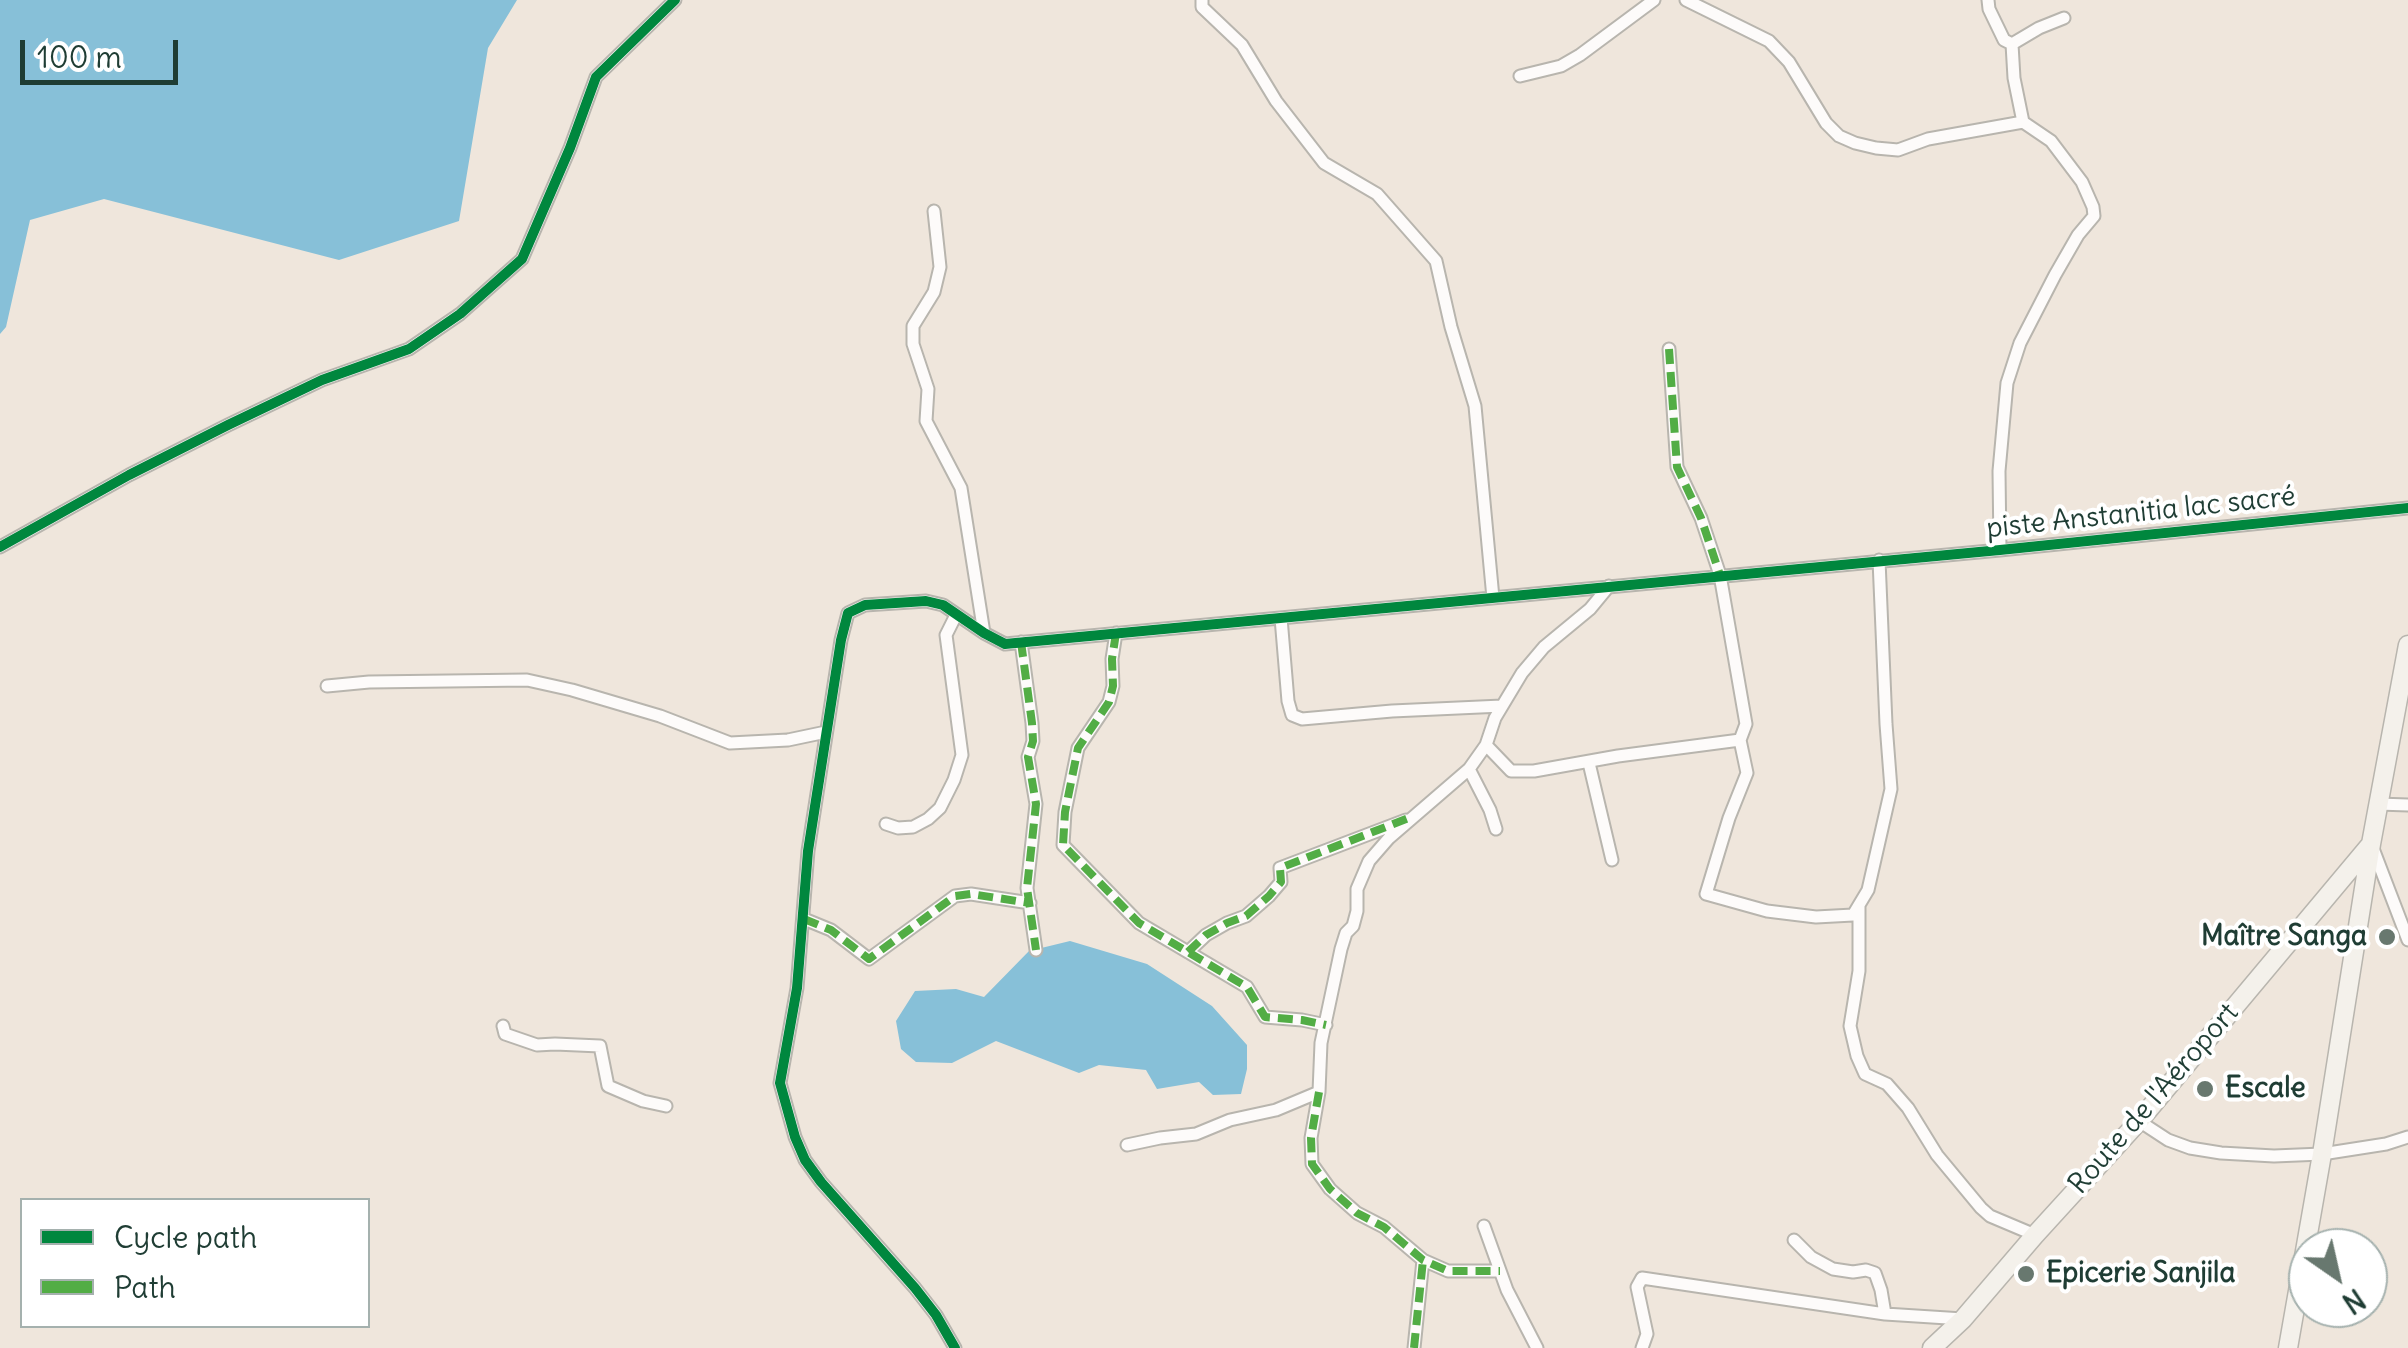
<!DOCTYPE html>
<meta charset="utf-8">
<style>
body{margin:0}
#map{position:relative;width:2408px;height:1348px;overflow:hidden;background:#efe6dc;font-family:Delius,sans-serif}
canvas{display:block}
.legend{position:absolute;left:20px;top:1198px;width:350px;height:130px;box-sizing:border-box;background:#fff;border:2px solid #a5b1ae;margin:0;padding:12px 18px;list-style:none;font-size:30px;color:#1f3d34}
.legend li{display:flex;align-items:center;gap:20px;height:50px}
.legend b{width:50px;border:2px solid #a5b1ae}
.north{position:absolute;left:2288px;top:1228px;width:100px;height:100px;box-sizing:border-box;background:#fff;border:2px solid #a5b1ae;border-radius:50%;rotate:146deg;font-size:28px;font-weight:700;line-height:40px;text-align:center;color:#1f3d34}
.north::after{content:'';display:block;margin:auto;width:35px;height:45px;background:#68786f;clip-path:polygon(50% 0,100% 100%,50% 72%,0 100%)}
.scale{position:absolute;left:20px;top:40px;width:158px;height:45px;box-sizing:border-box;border:5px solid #1f3d34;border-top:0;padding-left:12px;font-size:30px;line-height:35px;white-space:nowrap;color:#1f3d34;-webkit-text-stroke:8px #fff;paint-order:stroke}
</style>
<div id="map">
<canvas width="2408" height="1348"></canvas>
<ul class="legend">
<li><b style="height:12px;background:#00873e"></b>Cycle path</li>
<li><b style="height:12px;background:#52ad45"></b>Path</li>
</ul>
<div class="north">N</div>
<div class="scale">100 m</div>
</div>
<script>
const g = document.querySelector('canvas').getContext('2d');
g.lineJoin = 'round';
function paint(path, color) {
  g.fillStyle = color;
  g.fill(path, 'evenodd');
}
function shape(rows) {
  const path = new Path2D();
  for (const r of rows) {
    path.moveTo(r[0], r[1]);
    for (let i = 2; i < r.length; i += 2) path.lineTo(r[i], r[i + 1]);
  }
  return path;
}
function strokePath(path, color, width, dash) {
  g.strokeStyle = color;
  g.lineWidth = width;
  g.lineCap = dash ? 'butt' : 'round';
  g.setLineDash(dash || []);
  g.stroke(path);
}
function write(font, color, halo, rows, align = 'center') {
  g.font = font + ' Delius,sans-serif';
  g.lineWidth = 8;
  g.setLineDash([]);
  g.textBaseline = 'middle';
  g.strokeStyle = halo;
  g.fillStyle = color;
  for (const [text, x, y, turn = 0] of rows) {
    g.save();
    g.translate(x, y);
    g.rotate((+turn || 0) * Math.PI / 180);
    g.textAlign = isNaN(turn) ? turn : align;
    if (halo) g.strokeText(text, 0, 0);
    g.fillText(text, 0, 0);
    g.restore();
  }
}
paint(shape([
 [0,0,517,0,488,48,459,221,339,260,104,199,30,220,6,327,0,334],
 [1070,941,1147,964,1212,1006,1247,1045,1247,1069,1241,1094,1213,1095,1199,1082,1157,1089,1146,1070,1099,1065,1079,1073,996,1041,952,1063,916,1062,901,1049,896,1021,915,991,956,989,984,997,1029,951]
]), '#87c0d8');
const street = shape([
 [1202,0,1202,7,1242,45,1276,101,1324,163,1377,194,1436,261,1451,327,1475,406,1493,598],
 [1686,0,1769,41,1789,62,1826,123,1839,136,1855,143,1876,148,1898,150,1928,139,2023,122,2051,141,2082,182,2093,207,2094,216,2078,235,2055,275,2020,343,2007,383,1999,471,2000,550],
 [1988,0,1989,9,2004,40,2012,44],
 [1520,76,1561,66,1580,55,1654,0],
 [2023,122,2014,78,2012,44,2039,28,2064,18],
 [934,211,940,267,934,292,913,326,913,344,928,389,926,421,961,488,984,633],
 [0,547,129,475,228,425,322,380,409,349,460,314,522,259,570,148,596,77,675,0],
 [1609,586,1590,609,1544,647,1522,673,1495,718,1486,745,1511,771,1534,771,1618,756,1740,740,1746,724,1720,575,1701,518,1677,467,1669,349],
 [1281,618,1288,701,1292,715,1302,719,1392,711,1502,706],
 [1116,633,1112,659,1113,686,1109,702,1078,748,1065,812,1063,845,1139,923,1247,987,1265,1017,1302,1020,1326,1025],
 [1021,642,1032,723,1033,741,1028,757,1036,804,1027,888,1036,950],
 [327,686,369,682,527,680,572,690,660,716,730,743,788,740,826,732],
 [1740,740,1747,773,1729,818,1706,894,1767,911,1816,917,1853,915,1868,890,1891,789,1886,724,1879,560],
 [1486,745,1469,769,1389,838,1369,861,1357,889,1357,911,1353,926,1346,933,1341,949,1321,1043,1319,1092,1311,1138,1312,1164,1330,1189,1357,1213,1384,1227,1423,1260,1448,1271,1500,1271],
 [1589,763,1612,860],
 [1469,769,1490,810,1496,829],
 [2378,804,2408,805],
 [886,824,898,828,913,827,928,819,940,808,954,780,962,755,946,635,956,615],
 [2372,846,2408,940],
 [1859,906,1859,971,1850,1026,1857,1056,1865,1074,1887,1084,1908,1108,1937,1155,1981,1208,1990,1216,2035,1235],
 [804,919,831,930,869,959,955,896,971,894,1030,903],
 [1188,952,1206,935,1227,923,1246,916,1269,896,1281,882,1280,868,1406,820],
 [503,1026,505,1034,537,1045,555,1044,600,1046,608,1086,643,1101,666,1106],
 [2139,1121,2168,1140,2190,1148,2221,1153,2274,1156,2322,1154,2386,1144,2408,1137],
 [1127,1145,1160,1138,1196,1134,1230,1120,1276,1110,1319,1092],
 [1484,1226,1507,1290,1537,1348],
 [1794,1240,1811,1257,1833,1269,1853,1272,1866,1270,1875,1273,1881,1290,1885,1314],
 [955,1348,936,1315,915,1288,821,1182,805,1160,795,1137,780,1083,797,988,808,851,841,640,848,613,865,605,926,601,943,605,984,633,1005,644,2000,550,2408,508],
 [1414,1348,1423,1260],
 [1642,1348,1647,1334,1637,1287,1642,1278,1885,1314,1963,1319]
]);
const secondary = shape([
 [1932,1348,1963,1319,2035,1235,2139,1121,2371,844],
 [2288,1348,2322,1154,2371,844,2408,645]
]);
strokePath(street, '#b8b5ae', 15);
strokePath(secondary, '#b8b5ae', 21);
strokePath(street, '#fdfbfa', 11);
strokePath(secondary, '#f4f1eb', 18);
strokePath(shape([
 [1669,349,1677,467,1701,518,1720,575],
 [1116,633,1112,659,1113,686,1109,702,1078,748,1065,812,1063,845,1139,923,1247,987,1265,1017,1302,1020,1326,1025],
 [1021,642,1032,723,1033,741,1028,757,1036,804,1027,888,1036,950],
 [804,919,831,930,869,959,955,896,971,894,1030,903],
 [1188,952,1206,935,1227,923,1246,916,1269,896,1281,882,1280,868,1414,816],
 [1319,1092,1311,1138,1312,1164,1330,1189,1357,1213,1384,1227,1423,1260,1448,1271,1500,1271],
 [1414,1348,1423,1260]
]), '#52ad45', 8, [15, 8]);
strokePath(shape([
 [0,547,129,475,228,425,322,380,409,349,460,314,522,259,570,148,596,77,675,0],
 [955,1348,936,1315,915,1288,821,1182,805,1160,795,1137,780,1083,797,988,808,851,841,640,848,613,865,605,926,601,943,605,984,633,1005,644,2000,550,2408,508]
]), '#00873e', 10);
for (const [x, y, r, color] of [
 [2387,937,10,"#68786f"],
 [2205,1089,10,"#68786f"],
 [2026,1274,10,"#68786f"]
]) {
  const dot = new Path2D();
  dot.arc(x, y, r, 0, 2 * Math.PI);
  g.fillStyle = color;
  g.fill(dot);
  strokePath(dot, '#fff', 4);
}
write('28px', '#1f3d34', '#fff', [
 ["piste Anstanitia lac sacré",2141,513,-6],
 ["Route de l'Aéroport",2154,1099,-49]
]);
write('bold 28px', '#1f3d34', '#fff', [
 ["Maître Sanga",2367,937,"right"],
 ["Escale",2225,1089],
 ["Epicerie Sanjila",2046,1274]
], 'left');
</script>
